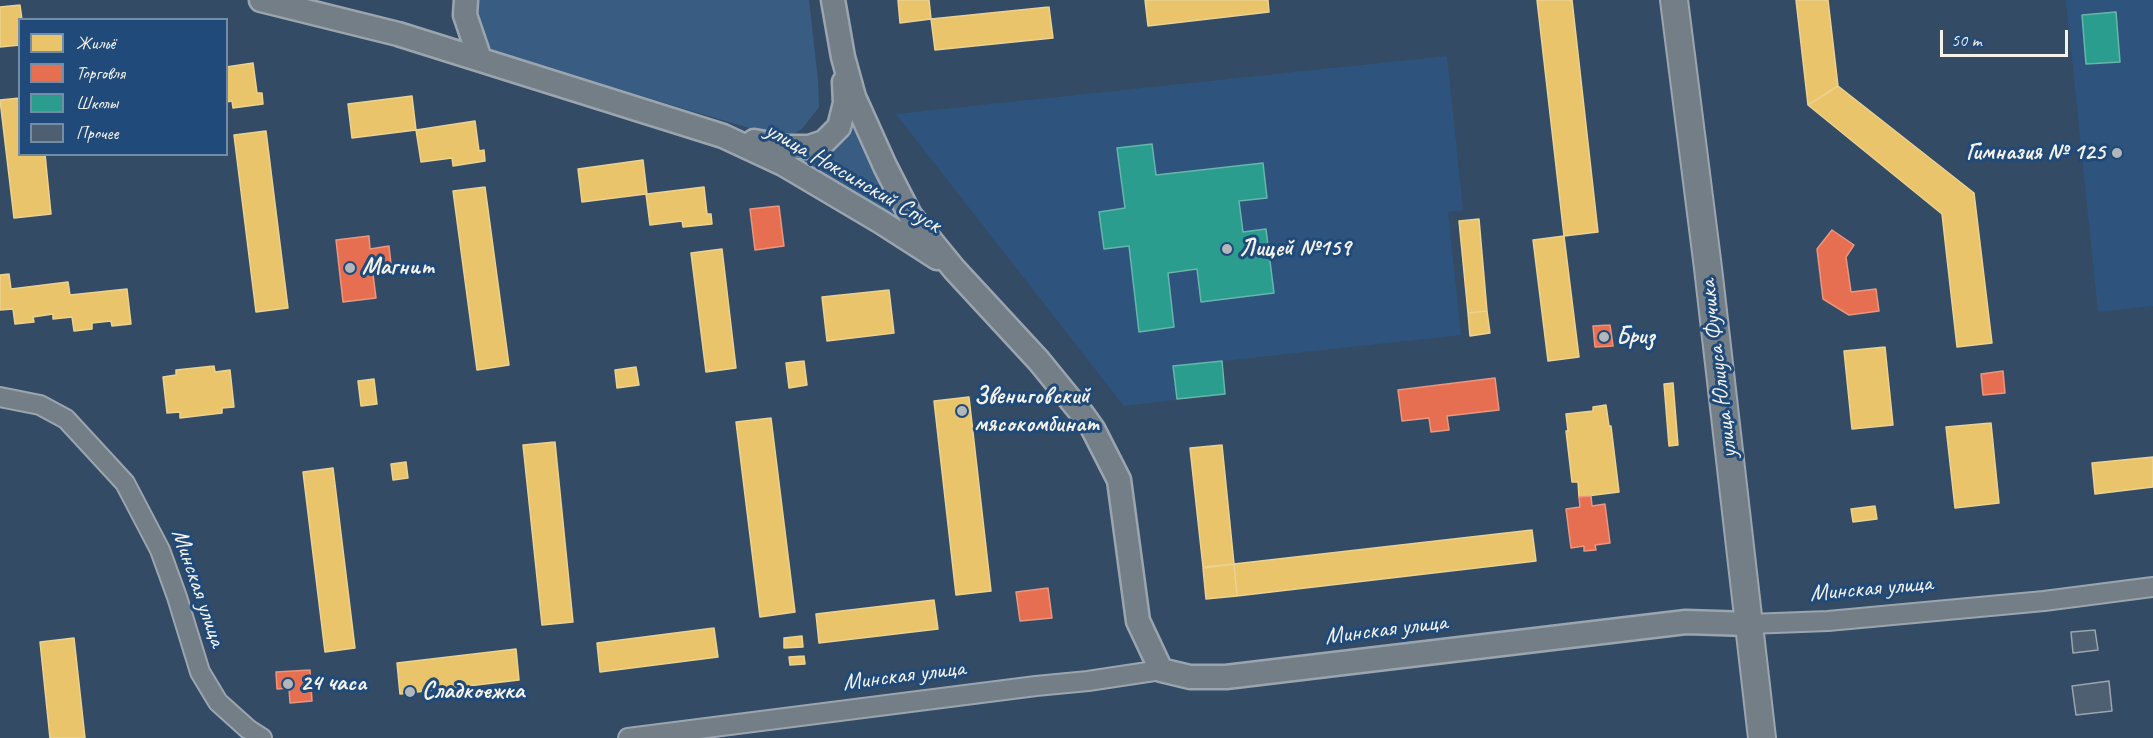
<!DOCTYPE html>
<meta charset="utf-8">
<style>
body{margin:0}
#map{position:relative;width:2153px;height:738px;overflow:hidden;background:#344b65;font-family:Caveat,sans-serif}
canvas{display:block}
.legend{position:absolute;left:18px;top:18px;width:210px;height:138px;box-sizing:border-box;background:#1f4a7a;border:2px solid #748da6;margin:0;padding:8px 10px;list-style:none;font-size:18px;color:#f4f1e8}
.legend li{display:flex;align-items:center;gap:12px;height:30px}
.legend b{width:30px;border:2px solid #748da6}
.scale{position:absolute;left:1940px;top:30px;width:128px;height:27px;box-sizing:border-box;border:3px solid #f4f1e8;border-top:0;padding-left:8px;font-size:18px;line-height:21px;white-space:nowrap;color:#f4f1e8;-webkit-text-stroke:4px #1f4a7a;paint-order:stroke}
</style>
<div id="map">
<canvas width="2153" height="738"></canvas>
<ul class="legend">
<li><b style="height:16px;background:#e9c46a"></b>Жильё</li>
<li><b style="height:16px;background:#e76f51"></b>Торговля</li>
<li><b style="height:16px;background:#2a9d8f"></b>Школы</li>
<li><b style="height:16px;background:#4e5f72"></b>Прочее</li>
</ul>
<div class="scale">50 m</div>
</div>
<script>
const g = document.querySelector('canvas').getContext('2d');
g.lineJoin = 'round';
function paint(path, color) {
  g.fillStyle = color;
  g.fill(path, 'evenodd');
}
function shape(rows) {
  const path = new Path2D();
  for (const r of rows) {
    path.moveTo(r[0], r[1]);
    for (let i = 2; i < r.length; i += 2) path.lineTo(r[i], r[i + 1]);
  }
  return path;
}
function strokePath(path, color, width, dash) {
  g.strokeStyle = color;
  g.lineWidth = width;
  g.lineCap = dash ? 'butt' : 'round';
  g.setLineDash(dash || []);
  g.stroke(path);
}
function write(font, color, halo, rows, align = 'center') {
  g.font = font + ' Caveat,sans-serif';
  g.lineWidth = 6;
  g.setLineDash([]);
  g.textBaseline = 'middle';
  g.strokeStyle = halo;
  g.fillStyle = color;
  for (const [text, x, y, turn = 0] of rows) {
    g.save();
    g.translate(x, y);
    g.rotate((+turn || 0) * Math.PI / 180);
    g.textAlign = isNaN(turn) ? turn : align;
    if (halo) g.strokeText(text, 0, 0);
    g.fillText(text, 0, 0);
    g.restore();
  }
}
paint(shape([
 [2066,0,2153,0,2153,306,2098,312],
 [1447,56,1463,210,1448,212,1461,335,1222,361,1225,394,1124,406,896,114]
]), '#2e547d');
paint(shape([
 [475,0,809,0,818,80,819,107,802,129,788,137,774,137,749,128,497,53,484,43,475,26],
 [851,114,888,201,905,224,778,154,794,154]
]), '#395c83');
const homes = shape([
 [898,0,929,0,931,19,900,23,898,0],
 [1145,0,1268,0,1269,12,1148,26,1145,0],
 [1537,0,1572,0,1598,232,1564,236,1537,0],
 [1796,0,1828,0,1838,86,1808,105,1796,0],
 [20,5,22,20,20,20,20,45,0,47,0,7,20,5],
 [1049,7,1053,38,935,50,931,19,1049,7],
 [253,63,257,93,262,93,263,104,233,108,232,101,226,102,226,67,253,63],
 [1838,86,1974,193,1992,343,1957,347,1942,214,1808,105,1838,86],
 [412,96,416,130,352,138,348,104,412,96],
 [20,98,20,154,45,154,51,214,14,218,0,100,20,98],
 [475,121,479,151,484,150,485,161,453,166,452,158,421,162,416,130,475,121],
 [266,131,288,308,256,312,234,135,266,131],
 [643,160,647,194,704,187,707,214,711,214,712,224,683,227,682,221,650,225,646,194,582,202,578,169,643,160],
 [485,187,509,365,477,370,453,191,485,187],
 [1479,219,1487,311,1468,313,1459,221,1479,219],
 [1564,236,1579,357,1548,361,1533,240,1564,236],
 [722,249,736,368,706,372,691,253,722,249],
 [9,274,11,289,68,282,70,295,127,289,131,324,112,326,111,321,92,323,92,329,74,331,72,317,53,319,53,314,33,317,34,322,15,324,13,309,0,310,0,275,9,274],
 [889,290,894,333,827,341,822,297,889,290],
 [1487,311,1490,333,1470,336,1468,313,1487,311],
 [1885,347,1893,425,1852,429,1844,351,1885,347],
 [804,361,807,385,789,388,786,363,804,361],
 [214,366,215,372,230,370,234,407,222,408,222,413,180,418,180,412,167,413,163,377,176,375,176,370,214,366],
 [636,367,639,385,617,388,615,370,636,367],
 [374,379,377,404,361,406,358,381,374,379],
 [1673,383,1678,445,1669,446,1664,384,1673,383],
 [969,397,991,591,956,595,934,401,969,397],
 [1606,405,1609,426,1611,426,1619,492,1579,497,1578,482,1572,482,1566,431,1568,431,1566,414,1593,411,1593,407,1606,405],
 [771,418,795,612,760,617,736,422,771,418],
 [1991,423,1999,503,1955,508,1946,427,1991,423],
 [555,442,573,622,542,625,523,445,555,442],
 [1222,445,1234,564,1203,567,1190,448,1222,445],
 [2153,457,2153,487,2095,494,2092,463,2153,457],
 [406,462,408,478,393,480,391,464,406,462],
 [333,468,355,648,325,652,303,472,333,468],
 [1875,506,1877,519,1853,522,1851,509,1875,506],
 [1532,530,1536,561,1237,596,1234,564,1532,530],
 [1234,564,1237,596,1206,599,1203,568,1234,564],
 [934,600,938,629,819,643,816,614,934,600],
 [714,628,718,657,600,672,597,643,714,628],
 [802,636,803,647,784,648,784,638,802,636],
 [74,638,85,738,50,738,40,642,74,638],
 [516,649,519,680,400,694,397,663,516,649],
 [804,656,805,664,790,665,789,657,804,656]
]);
paint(homes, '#e9c46a');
strokePath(homes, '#ecd290', 1.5);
const shops = shape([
 [779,206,784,246,755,250,750,209,779,206],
 [1832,230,1854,245,1846,257,1851,292,1876,289,1879,311,1849,315,1823,299,1817,249,1832,230],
 [369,236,370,249,389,246,391,264,372,266,376,298,343,302,336,240,369,236],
 [1610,325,1613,346,1595,347,1593,326,1610,325],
 [2003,371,2005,393,1983,395,1981,374,2003,371],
 [1495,378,1499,410,1447,416,1449,430,1431,432,1429,418,1402,421,1398,390,1495,378],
 [1591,496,1592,506,1605,504,1610,543,1595,545,1596,550,1584,551,1584,546,1571,548,1566,509,1580,507,1579,497,1591,496],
 [1048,588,1052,618,1020,621,1016,592,1048,588],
 [310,670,312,701,290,703,289,688,277,689,276,672,310,670]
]);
paint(shops, '#e76f51');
strokePath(shops, '#eb967e', 1.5);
const schools = shape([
 [2116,12,2120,62,2086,64,2082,15,2116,12],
 [1152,144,1156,175,1263,163,1267,198,1239,201,1243,232,1266,229,1274,293,1201,302,1197,269,1168,273,1174,327,1139,332,1129,246,1104,249,1099,212,1125,208,1117,148,1152,144],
 [1222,361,1225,394,1177,399,1173,366,1222,361]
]);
paint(schools, '#2a9d8f');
strokePath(schools, '#67b6aa', 1.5);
const building = shape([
 [2095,630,2098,650,2073,653,2071,632,2095,630],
 [2109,681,2112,711,2076,715,2072,686,2109,681]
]);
paint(building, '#4e5f72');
strokePath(building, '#9ba5af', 1.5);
const minor = shape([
 [0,397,40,405,66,419,125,483,160,550,177,597,200,672,218,702,248,729,262,738],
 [1749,624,1828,621,2044,601,2153,587],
 [628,738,1036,686,1088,681,1161,670]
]);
const tertiary = shape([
 [261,0,398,34,723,136,783,164,881,222,937,258],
 [466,0,465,15,480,59],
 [833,0,843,57,854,97,885,166,910,215,954,269,1039,361,1083,415,1093,429,1119,480,1138,621,1161,670,1190,677,1226,677,1686,622,1749,624],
 [754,141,788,147,809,147,824,142,839,127,845,103,844,82]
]);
const secondary = shape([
 [1674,0,1708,268,1762,738]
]);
strokePath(minor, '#9ba5af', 22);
strokePath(tertiary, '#9ba5af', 27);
strokePath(secondary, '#9ba5af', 30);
strokePath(minor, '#737e87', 18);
strokePath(tertiary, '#737e87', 22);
strokePath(secondary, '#737e87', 26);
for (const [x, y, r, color] of [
 [2117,153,6,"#b1b7ba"],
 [1227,249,6,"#b1b7ba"],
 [350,268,6,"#b1b7ba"],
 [1604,337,6,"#b1b7ba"],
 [962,411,6,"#b1b7ba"],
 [288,684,6,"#b1b7ba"],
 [410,692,6,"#b1b7ba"]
]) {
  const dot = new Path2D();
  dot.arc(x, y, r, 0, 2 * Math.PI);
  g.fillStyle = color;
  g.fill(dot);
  strokePath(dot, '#1f4a7a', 2);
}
write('bold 24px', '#f4f1e8', '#1f4a7a', [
 ["Гимназия № 125",2105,153,"right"],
 ["Лицей №159",1239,249],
 ["Магнит",362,268],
 ["Бриз",1616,337],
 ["Звениговский",974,397],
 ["мясокомбинат",974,425],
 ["24 часа",300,684],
 ["Сладкоежка",422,692]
], 'left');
write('24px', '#f4f1e8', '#1f4a7a', [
 ["улица Ноксинский Спуск",853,178,30],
 ["улица Юлиуса Фучика",1719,369,-97],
 ["Минская улица",198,588,71],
 ["Минская улица",1871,589,-5],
 ["Минская улица",1386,630,-7],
 ["Минская улица",904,676,-7]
]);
</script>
